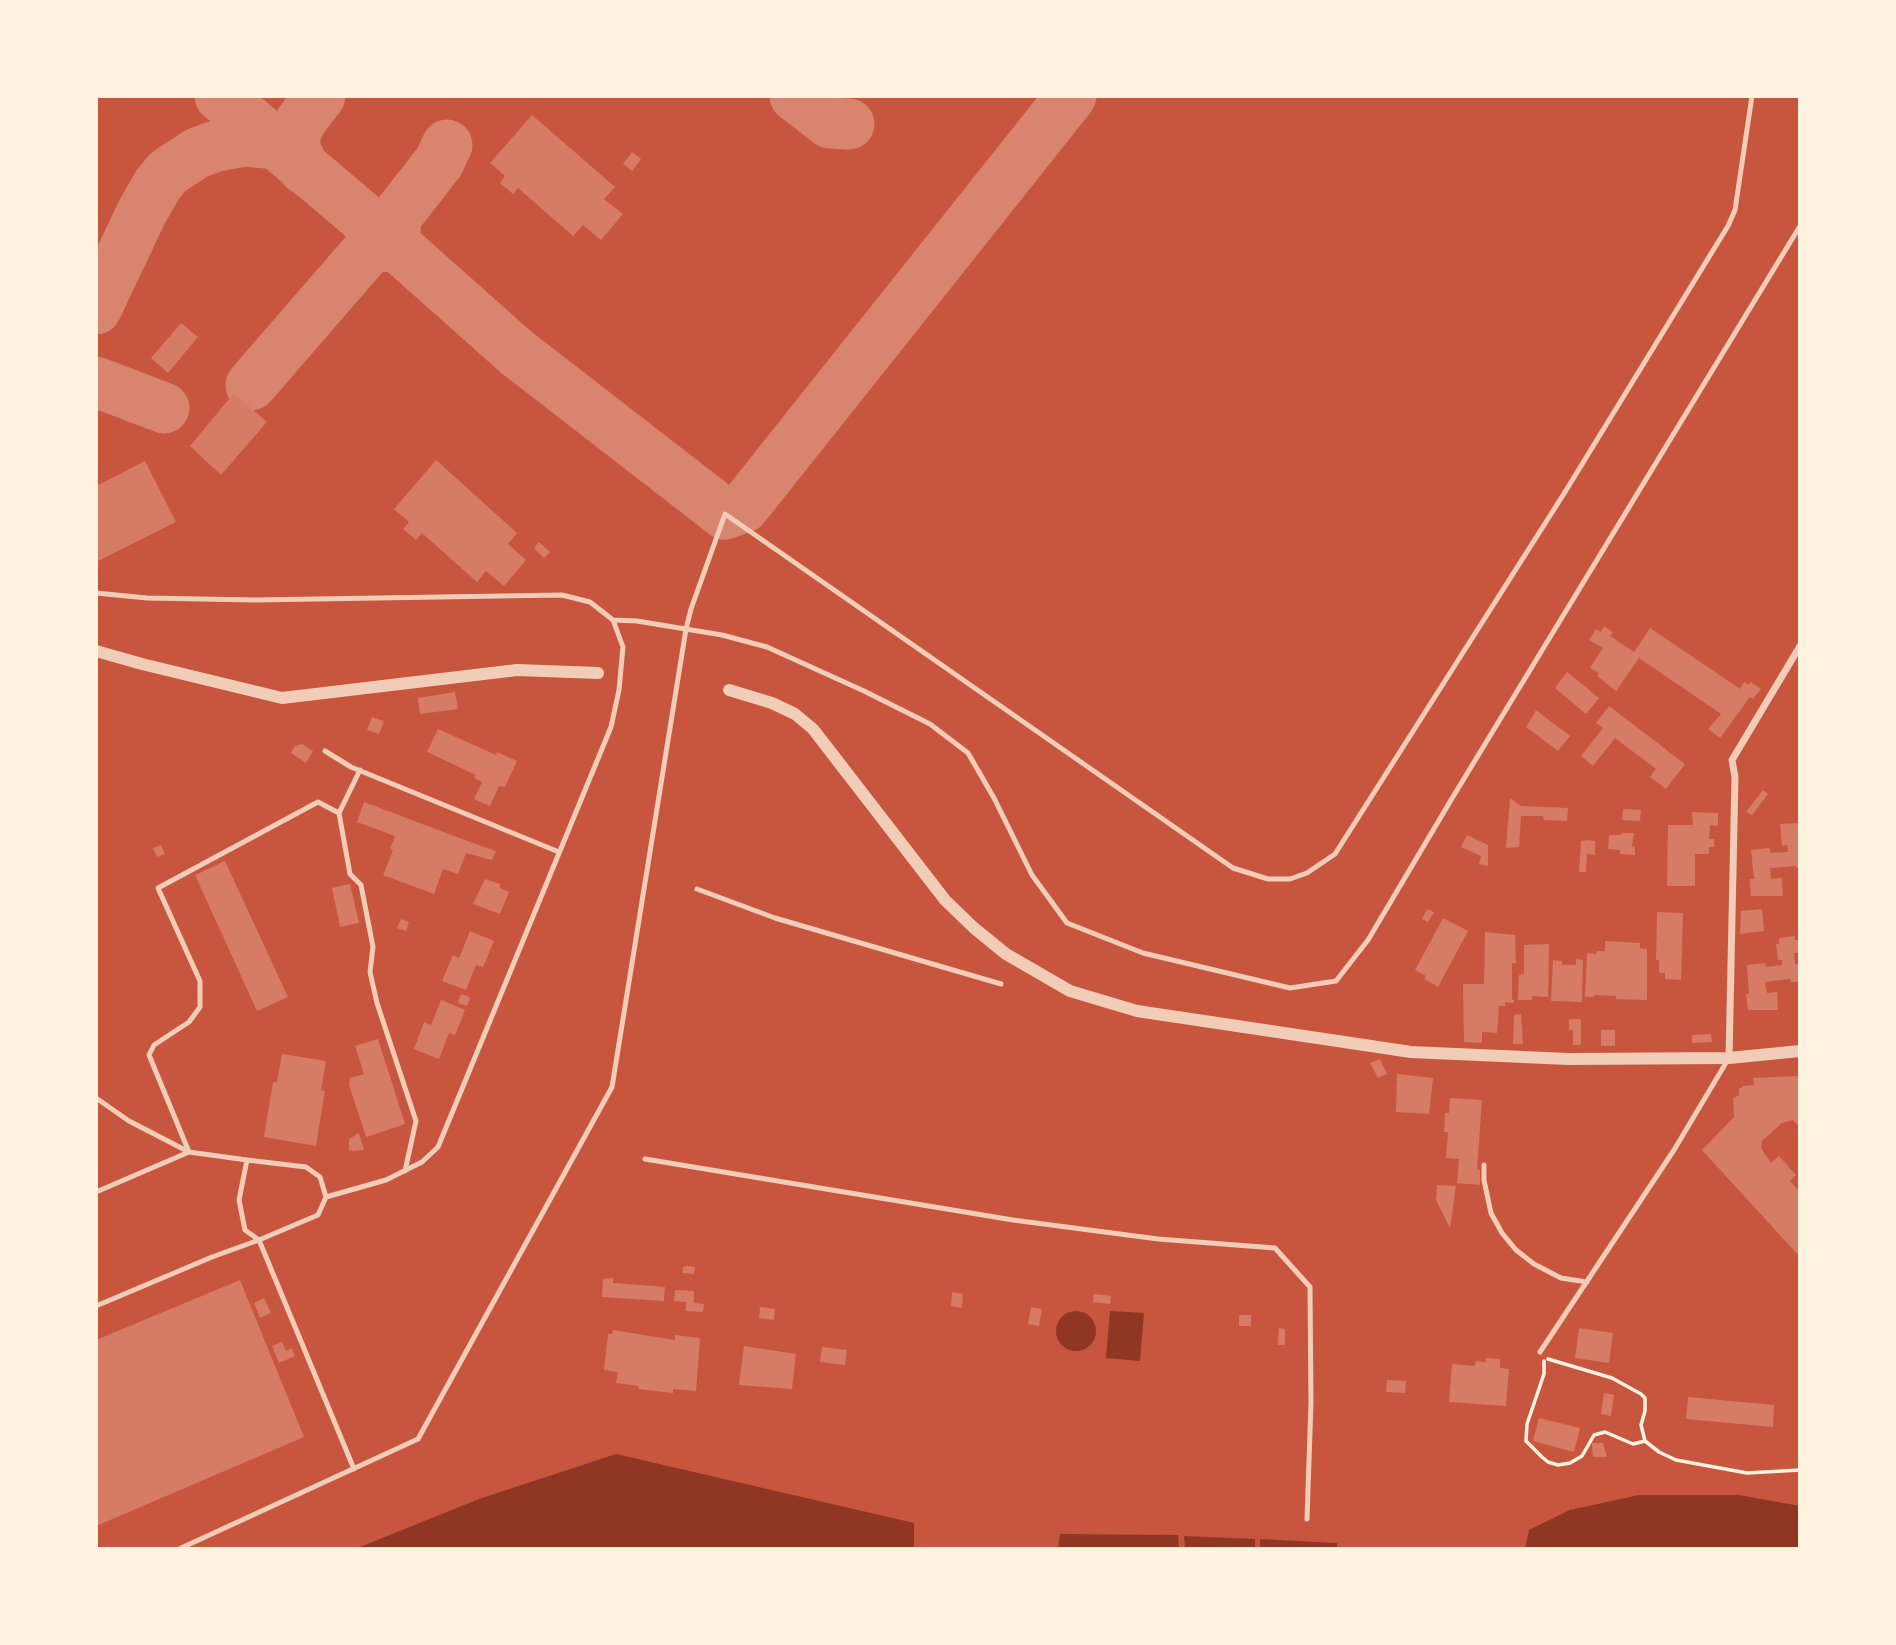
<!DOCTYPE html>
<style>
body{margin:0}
#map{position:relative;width:1896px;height:1645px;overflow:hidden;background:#c8553d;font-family:"Roboto Condensed",sans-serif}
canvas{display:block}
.frame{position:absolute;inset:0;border:98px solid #fff3e0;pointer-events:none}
</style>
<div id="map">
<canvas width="1896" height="1645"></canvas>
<div class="frame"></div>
</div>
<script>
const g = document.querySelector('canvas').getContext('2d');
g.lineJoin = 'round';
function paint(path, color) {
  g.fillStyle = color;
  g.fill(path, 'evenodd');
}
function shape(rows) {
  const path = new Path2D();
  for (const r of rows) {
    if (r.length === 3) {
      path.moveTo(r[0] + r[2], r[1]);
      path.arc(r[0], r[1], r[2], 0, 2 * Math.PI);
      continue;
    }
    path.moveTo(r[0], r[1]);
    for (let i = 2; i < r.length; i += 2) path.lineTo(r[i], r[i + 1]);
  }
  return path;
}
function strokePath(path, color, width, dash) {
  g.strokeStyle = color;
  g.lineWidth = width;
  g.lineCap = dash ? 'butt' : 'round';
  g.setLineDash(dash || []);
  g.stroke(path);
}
paint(shape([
 [1076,1331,20],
 [1110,1311,1144,1313,1140,1361,1106,1358],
 [616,1454,914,1523,914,1549,355,1549,479,1499],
 [1639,1495,1739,1495,1800,1506,1800,1549,1525,1549,1529,1530,1570,1510],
 [1060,1534,1178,1535,1179,1549,1058,1549],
 [1184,1536,1255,1539,1255,1549,1185,1549],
 [1260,1539,1337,1543,1337,1549,1260,1549]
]), '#8f3625');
strokePath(shape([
 [220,96,399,248,516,352,725,514,744,507,1071,96],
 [795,96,830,123,849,124],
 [304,169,295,149,295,135,300,122,320,96],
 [399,248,395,237,396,217,439,162,447,145],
 [96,309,142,212,158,184,168,172,197,153,216,146,245,141,274,144],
 [96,382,164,408],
 [251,385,368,250,377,245,399,248]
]), '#d8846e', 51);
paint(shape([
 [532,115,615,187,604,199,623,214,601,240,583,225,573,236,518,188,513,194,500,183,505,176,490,163],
 [632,152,641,159,632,171,623,164],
 [181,323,198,337,168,373,151,358],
 [234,393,267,422,221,475,190,446],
 [436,460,517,533,508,544,526,560,504,586,486,571,477,582,422,533,416,540,403,529,409,522,394,509],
 [145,461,176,522,96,562,96,486],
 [539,542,550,552,544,558,534,548],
 [1604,626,1613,632,1610,636,1634,652,1650,628,1740,689,1744,682,1748,685,1751,682,1761,689,1753,699,1750,697,1720,738,1708,729,1721,714,1639,658,1616,691,1597,676,1599,673,1590,668,1603,648,1589,640,1596,629,1601,632],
 [1567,672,1599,698,1586,714,1555,688],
 [455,692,458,709,420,714,418,698],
 [1609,706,1685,764,1666,789,1650,777,1656,769,1615,738,1593,766,1581,756,1603,728,1596,723],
 [1536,710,1570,736,1558,751,1526,727],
 [372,717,384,721,379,734,367,730],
 [438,729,496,755,497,752,517,761,505,787,499,786,490,806,474,799,482,782,474,778,476,775,427,752],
 [302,744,313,751,306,763,291,753,295,746],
 [1763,790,1768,794,1752,815,1746,812],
 [1510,798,1521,806,1568,808,1567,821,1544,820,1543,816,1521,816,1519,847,1506,848],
 [364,802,470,842,496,851,492,860,466,853,458,874,443,869,434,894,383,875,393,850,390,849,395,836,357,822],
 [1623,809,1641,810,1640,821,1622,820],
 [1692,812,1718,813,1718,826,1710,825,1709,839,1714,839,1714,847,1709,847,1709,854,1695,854,1695,886,1667,886,1668,825,1693,825],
 [1798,823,1800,868,1796,868,1796,866,1770,868,1771,879,1782,878,1783,896,1751,896,1750,879,1754,879,1751,850,1770,848,1770,853,1788,852,1787,845,1782,846,1780,824],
 [1621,833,1634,833,1632,846,1635,847,1635,855,1620,854,1620,850,1608,849,1609,835,1621,835],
 [1467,835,1488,845,1488,866,1479,864,1481,856,1461,847],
 [1587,840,1595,841,1595,855,1587,854,1586,872,1579,872,1581,841],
 [161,845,165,854,157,857,153,848],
 [225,861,288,997,257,1011,195,875],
 [485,879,500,884,500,888,509,892,500,914,473,904],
 [350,884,359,923,340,927,332,888],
 [1427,909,1434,912,1428,922,1422,919],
 [1762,909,1764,931,1740,934,1741,911],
 [1657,912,1683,913,1681,980,1665,979,1665,973,1659,973,1659,960,1656,960],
 [1443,918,1468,931,1438,987,1424,979,1426,976,1415,970],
 [401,919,409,922,406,931,397,928],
 [470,931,494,941,483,967,476,965,466,990,442,981,453,955,459,958],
 [1485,932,1515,935,1516,963,1512,963,1512,1000,1514,1000,1514,1003,1505,1002,1505,1006,1499,1006,1497,1033,1482,1032,1482,1043,1464,1042,1463,984,1484,984],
 [1795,936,1795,940,1800,940,1800,953,1794,953,1795,964,1800,964,1800,982,1791,982,1790,979,1765,982,1767,993,1777,992,1778,1010,1748,1010,1746,994,1749,993,1747,965,1765,963,1766,967,1782,965,1782,960,1778,960,1776,944,1779,944,1779,938],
 [1605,941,1640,943,1640,948,1647,949,1647,1000,1616,999,1616,996,1594,995,1594,997,1585,997,1587,953,1596,954,1597,951,1605,951],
 [1549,944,1548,997,1532,996,1532,1000,1518,1000,1519,975,1524,974,1524,945],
 [1576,959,1583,960,1582,1002,1551,1001,1553,960,1562,961,1562,965,1576,965],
 [461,994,470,997,467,1006,458,1003],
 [441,1000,465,1010,455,1035,449,1033,439,1059,414,1049,424,1022,431,1025],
 [1521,1014,1523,1044,1513,1044,1514,1015],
 [1569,1019,1581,1019,1581,1045,1573,1045,1573,1030,1569,1030],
 [1601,1030,1615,1030,1615,1046,1601,1046],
 [1711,1034,1712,1042,1692,1043,1692,1035],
 [378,1039,405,1124,366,1137,349,1085,350,1078,364,1074,355,1046],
 [282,1054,326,1061,321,1090,325,1091,316,1146,264,1137,273,1082,277,1082],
 [1380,1059,1387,1074,1378,1078,1370,1063],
 [1397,1074,1433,1078,1429,1114,1396,1112],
 [1800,1076,1800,1128,1793,1120,1782,1123,1762,1141,1761,1148,1771,1163,1779,1156,1796,1175,1790,1181,1800,1192,1800,1257,1702,1150,1734,1117,1733,1098,1739,1095,1739,1088,1742,1088,1742,1086,1754,1085,1753,1078],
 [1450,1098,1482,1100,1477,1169,1480,1170,1480,1185,1457,1183,1459,1159,1446,1158,1448,1132,1444,1132,1445,1113,1449,1113],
 [359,1133,364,1150,352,1151,349,1150,349,1139],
 [1437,1185,1456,1186,1450,1228,1436,1200],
 [687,1266,695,1267,694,1274,682,1273,683,1267],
 [613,1278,613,1283,665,1287,664,1301,602,1297,603,1279],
 [240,1280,304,1437,96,1526,96,1340],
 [675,1290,694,1291,694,1303,704,1304,703,1312,686,1311,686,1302,674,1301],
 [952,1292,963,1294,962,1308,951,1306],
 [1094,1294,1111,1296,1110,1304,1093,1302],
 [264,1298,271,1313,260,1318,254,1303],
 [760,1307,775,1309,774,1320,759,1318],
 [1031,1307,1042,1309,1039,1326,1028,1324],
 [1239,1315,1251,1315,1251,1326,1239,1326],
 [1279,1328,1285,1329,1285,1345,1278,1345],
 [1579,1328,1613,1333,1609,1363,1575,1358],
 [613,1330,675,1340,675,1335,700,1338,696,1391,673,1389,673,1393,638,1389,639,1386,616,1383,618,1372,604,1370,608,1334,612,1334],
 [282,1342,286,1351,292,1348,295,1356,279,1363,272,1346],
 [744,1346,796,1354,792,1389,739,1385],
 [822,1347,847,1350,845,1365,820,1362],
 [1486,1358,1500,1359,1500,1368,1509,1369,1506,1406,1449,1402,1452,1364,1475,1366,1476,1361,1486,1362],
 [1387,1380,1406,1381,1405,1393,1386,1392],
 [1604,1393,1614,1395,1611,1416,1601,1414],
 [1688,1397,1774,1405,1773,1427,1686,1419],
 [1539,1418,1580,1428,1574,1452,1533,1441],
 [1592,1443,1603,1443,1607,1457,1593,1457]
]), '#d67c66');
strokePath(shape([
 [1548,1359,1612,1378,1641,1394,1645,1398,1645,1411,1641,1425,1645,1441,1659,1452,1676,1460,1747,1473,1800,1470],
 [1544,1361,1544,1374,1527,1424,1526,1441,1542,1457,1548,1462,1558,1465,1570,1463,1582,1456,1594,1435,1605,1432,1633,1444,1645,1441]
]), '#fff3e0', 3.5);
strokePath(shape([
 [96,593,147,598,255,600,562,595,590,602,613,620,623,647,619,690,611,727,438,1147,422,1162,386,1180,326,1197],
 [613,620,637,621,722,635,767,647,864,691,930,724,968,753,994,798,1032,875,1067,923,1143,953,1290,988,1336,981,1368,940,1451,800,1800,226],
 [325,751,351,767,559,852],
 [360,770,339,813,350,874,361,885,373,947,370,972,377,1003,416,1121,405,1171],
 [697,889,775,918,1001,984],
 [96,1098,129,1121,189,1152],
 [189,1152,149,1055,154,1045,189,1022,200,1007,200,981,158,888,318,802,339,813],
 [645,1159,1013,1220,1158,1239,1275,1248,1310,1287,1311,1403,1307,1519],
 [247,1160,306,1167,320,1177,326,1197,318,1215,259,1240,245,1230,239,1200,247,1160],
 [1484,1165,1484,1180,1491,1213,1502,1233,1516,1250,1534,1264,1561,1278,1587,1282],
 [96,1192,189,1152,247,1160],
 [96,1306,212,1257,259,1240,354,1469],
 [1540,1352,1674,1150,1727,1061],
 [179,1549,418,1439,612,1087,686,629,691,609,725,514,1233,868,1268,879,1290,879,1307,873,1335,854,1565,492,1728,226,1735,210,1752,96]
]), '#f1ccb7', 5);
strokePath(shape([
 [1729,1058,1735,777,1732,760,1800,646]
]), '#f1ccb7', 7);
strokePath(shape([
 [96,651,142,664,282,698,517,670,598,673],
 [729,690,772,703,795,714,813,729,945,900,974,928,1006,954,1070,991,1137,1011,1411,1052,1568,1059,1729,1058,1800,1051]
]), '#f1ccb7', 12);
</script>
